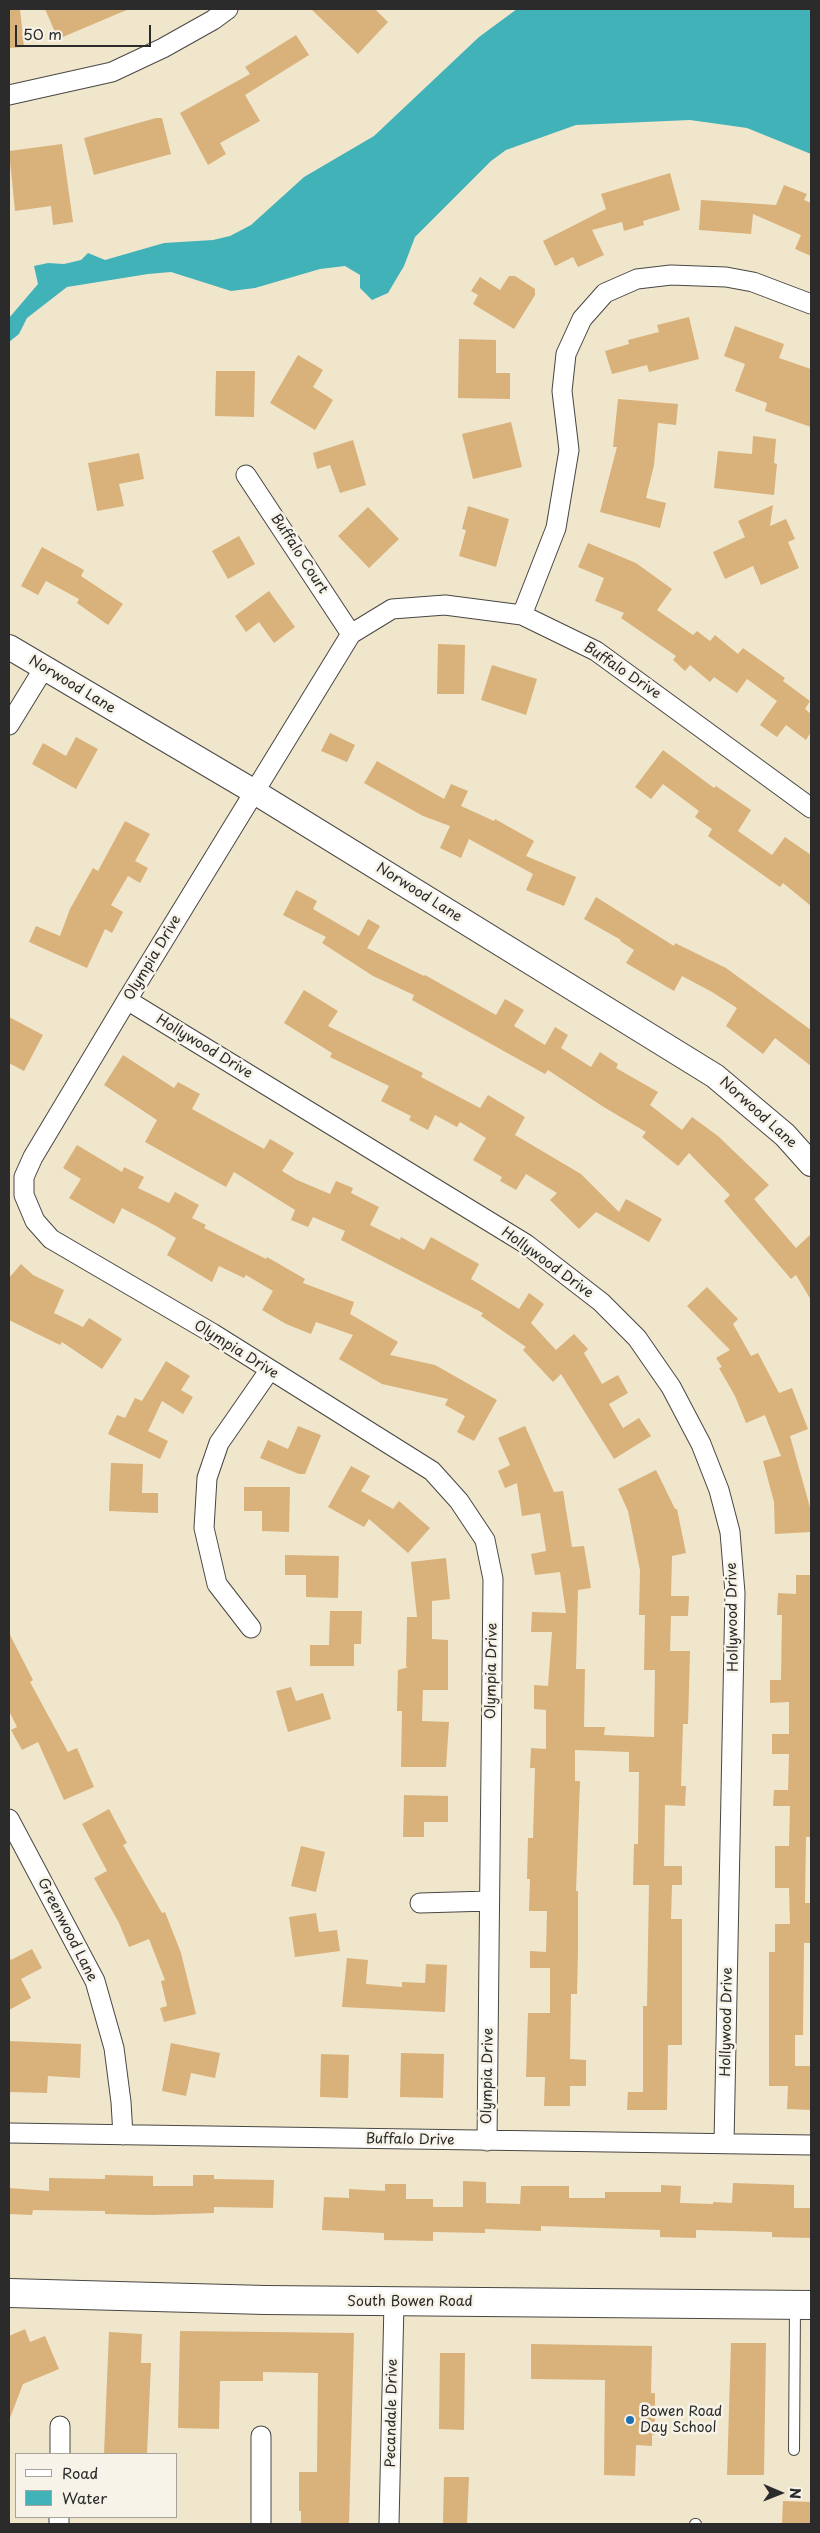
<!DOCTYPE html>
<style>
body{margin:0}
#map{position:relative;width:820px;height:2533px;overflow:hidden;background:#f0e6cc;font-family:"Playpen Sans",sans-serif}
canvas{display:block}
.frame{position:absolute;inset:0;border:10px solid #2b2b2b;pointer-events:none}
.legend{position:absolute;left:15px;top:2453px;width:162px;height:65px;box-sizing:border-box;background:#f7f3e8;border:1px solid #a5a39c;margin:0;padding:6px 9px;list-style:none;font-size:15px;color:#2b2b2b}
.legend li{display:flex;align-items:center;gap:10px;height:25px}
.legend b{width:25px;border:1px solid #a5a39c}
.north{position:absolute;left:755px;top:2468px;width:50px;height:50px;-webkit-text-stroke:4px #f7f3e8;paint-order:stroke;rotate:91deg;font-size:14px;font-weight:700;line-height:20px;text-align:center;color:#2b2b2b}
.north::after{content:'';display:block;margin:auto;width:18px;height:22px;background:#2b2b2b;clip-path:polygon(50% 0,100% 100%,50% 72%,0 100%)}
.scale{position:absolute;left:15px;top:25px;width:136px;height:22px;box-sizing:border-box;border:2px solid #2b2b2b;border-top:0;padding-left:6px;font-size:15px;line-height:18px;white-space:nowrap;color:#2b2b2b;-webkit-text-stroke:4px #f7f3e8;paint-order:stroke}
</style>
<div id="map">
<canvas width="820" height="2533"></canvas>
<div class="frame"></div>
<ul class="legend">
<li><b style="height:6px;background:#fff"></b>Road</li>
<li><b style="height:14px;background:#42b2b9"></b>Water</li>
</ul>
<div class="north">N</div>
<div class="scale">50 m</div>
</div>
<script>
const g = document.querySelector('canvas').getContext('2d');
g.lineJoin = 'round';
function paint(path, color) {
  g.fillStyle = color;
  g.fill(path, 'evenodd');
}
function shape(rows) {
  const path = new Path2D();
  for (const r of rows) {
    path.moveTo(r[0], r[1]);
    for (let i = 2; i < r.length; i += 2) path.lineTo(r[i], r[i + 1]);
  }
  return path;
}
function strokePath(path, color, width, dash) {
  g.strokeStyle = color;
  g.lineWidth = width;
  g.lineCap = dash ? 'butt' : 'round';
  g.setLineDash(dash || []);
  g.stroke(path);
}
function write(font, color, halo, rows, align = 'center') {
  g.font = font + ' "Playpen Sans",sans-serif';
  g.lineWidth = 5;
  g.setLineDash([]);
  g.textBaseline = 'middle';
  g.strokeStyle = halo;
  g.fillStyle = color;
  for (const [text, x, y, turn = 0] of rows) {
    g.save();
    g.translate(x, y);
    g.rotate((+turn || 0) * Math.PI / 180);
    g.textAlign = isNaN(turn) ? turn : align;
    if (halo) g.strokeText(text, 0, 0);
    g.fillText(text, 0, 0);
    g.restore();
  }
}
paint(shape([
 [517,9,811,9,811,154,747,128,690,120,576,125,506,150,491,161,415,237,404,266,388,293,372,300,360,288,360,275,345,266,320,269,255,288,231,291,171,272,148,274,67,287,27,318,19,334,9,342,9,318,38,284,34,266,48,263,64,264,81,260,88,253,105,260,164,243,213,240,230,236,251,225,304,177,374,136,479,37]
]), '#42b2b9');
paint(shape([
 [9,9,20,9,24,47,9,48],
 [45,9,129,9,58,39],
 [311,9,375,9,388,22,358,54],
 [296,35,309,55,245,95,260,121,220,143,226,154,208,165,180,113,250,74,245,67],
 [156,118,162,118,171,154,94,175,84,138],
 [62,144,73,222,53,225,51,206,15,211,9,151],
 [670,173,680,210,643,221,644,225,624,231,622,222,592,230,604,255,578,267,573,257,555,266,543,241,606,209,601,194],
 [784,185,807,194,804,200,811,203,811,256,795,249,801,235,753,214,751,234,699,230,701,200,776,205],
 [509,276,515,276,535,289,535,295,514,329,473,304,478,295,471,291,480,277,500,290],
 [689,317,699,359,649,372,647,365,612,374,605,351,629,344,628,340,659,332,657,325],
 [735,326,784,344,779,358,811,369,811,427,765,411,767,403,735,391,745,364,724,356],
 [459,339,496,340,496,373,510,373,510,399,458,398],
 [298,355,323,370,313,387,333,400,315,430,270,403],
 [216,371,255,371,254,417,215,416],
 [618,399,678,404,676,425,658,423,654,465,646,498,666,503,660,528,600,512,617,447,613,447],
 [511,422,522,467,473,479,462,434],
 [753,436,776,439,774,463,777,464,774,495,714,488,718,451,752,454],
 [353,440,366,485,340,493,330,465,317,469,313,453],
 [139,453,144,479,119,484,124,506,97,511,88,463],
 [773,505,770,526,786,519,795,539,788,542,799,568,761,585,753,566,725,579,713,552,745,537,738,521],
 [468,506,509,519,496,567,459,556,466,530,462,529],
 [368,507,399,539,369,568,338,536],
 [239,536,255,564,228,579,212,551],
 [588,543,636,563,672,589,657,610,693,635,697,631,710,641,715,635,738,654,743,648,785,678,783,681,810,701,805,709,811,714,811,732,806,740,786,725,777,737,760,725,777,701,747,679,737,693,714,677,710,682,690,665,685,671,673,660,676,656,621,618,624,613,595,601,604,578,578,567],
 [42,547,84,570,81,576,123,604,108,625,77,603,79,599,46,581,38,595,21,586],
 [269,591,295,627,274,643,259,622,246,632,235,616],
 [438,644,465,645,464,694,437,694],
 [492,665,537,679,526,715,481,700],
 [330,733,355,745,347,762,321,751],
 [76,737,98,749,76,789,32,764,43,743,66,756],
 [663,750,714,788,716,786,751,810,738,831,772,855,785,837,811,855,811,906,783,883,780,887,708,836,712,829,695,817,699,811,663,784,651,799,635,787],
 [377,761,444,799,451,784,468,791,461,806,494,821,495,819,534,841,526,856,576,877,564,906,526,890,533,874,469,839,461,858,440,848,450,826,423,816,364,783],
 [125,821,150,834,135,861,148,868,140,883,128,876,111,905,123,912,112,933,105,929,87,968,29,942,36,926,60,936,70,909,93,868,98,871],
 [296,890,317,901,313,909,359,936,368,919,380,926,367,948,424,976,425,975,496,1015,505,999,524,1010,514,1026,545,1045,555,1027,568,1035,561,1048,591,1067,600,1052,618,1064,616,1068,658,1092,650,1105,682,1130,692,1117,718,1136,769,1185,754,1199,796,1248,811,1234,811,1300,796,1275,791,1279,724,1201,730,1195,689,1153,678,1166,642,1137,646,1132,602,1106,548,1070,545,1074,412,1000,414,995,373,976,322,943,326,937,283,915],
 [596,897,674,946,675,943,726,968,811,1030,811,1066,775,1038,763,1054,726,1026,737,1008,712,992,682,976,674,991,626,963,634,950,620,941,621,940,584,919],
 [304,990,338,1011,328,1026,423,1073,421,1077,480,1108,488,1095,525,1117,515,1135,581,1174,619,1212,626,1199,662,1219,649,1242,596,1212,579,1229,550,1200,557,1193,526,1174,516,1190,500,1181,502,1177,473,1160,486,1138,460,1122,457,1127,435,1115,428,1130,409,1120,411,1116,381,1101,389,1086,330,1057,332,1053,284,1023],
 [9,1017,43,1035,24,1071,9,1063],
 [123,1055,174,1088,178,1082,200,1094,192,1109,264,1149,270,1139,294,1153,282,1171,297,1180,330,1194,336,1181,353,1188,351,1193,379,1207,370,1225,400,1240,401,1237,424,1250,431,1237,479,1264,471,1279,519,1309,529,1293,544,1304,531,1323,556,1350,574,1334,588,1349,584,1353,602,1384,618,1375,628,1393,609,1404,623,1428,639,1418,651,1436,614,1459,561,1374,553,1382,523,1350,526,1347,481,1316,483,1313,341,1240,345,1231,313,1217,308,1227,291,1220,295,1210,234,1172,226,1187,145,1142,157,1120,104,1085],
 [77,1145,122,1172,124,1167,144,1177,138,1188,169,1203,175,1192,199,1205,192,1218,206,1225,204,1228,266,1259,267,1257,305,1279,303,1283,354,1302,350,1314,398,1342,390,1355,435,1365,497,1400,474,1441,457,1432,465,1416,445,1405,448,1399,382,1384,339,1359,353,1335,316,1322,311,1334,286,1324,262,1310,273,1291,246,1275,244,1278,219,1266,212,1282,167,1255,176,1238,156,1226,122,1208,114,1224,69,1198,81,1179,63,1168],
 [21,1264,33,1275,64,1290,54,1313,83,1327,89,1318,122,1339,102,1369,62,1342,60,1345,9,1320,9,1278],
 [707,1287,738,1319,733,1324,751,1356,758,1353,779,1393,792,1388,808,1429,790,1436,811,1511,811,1532,775,1534,774,1502,763,1461,781,1456,765,1415,746,1423,735,1396,719,1368,722,1367,716,1358,730,1350,687,1306],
 [166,1361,190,1376,181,1390,193,1397,183,1414,162,1401,148,1431,168,1441,160,1459,108,1434,117,1415,125,1418,135,1398,142,1401],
 [298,1426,321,1435,305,1474,299,1474,260,1458,268,1440,288,1449],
 [525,1426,554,1492,563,1491,572,1547,584,1546,591,1588,578,1590,576,1669,585,1669,584,1727,605,1727,604,1735,654,1737,655,1670,644,1670,645,1615,639,1615,640,1570,628,1511,618,1489,656,1470,675,1509,677,1509,686,1553,672,1556,671,1596,689,1596,688,1616,671,1616,670,1651,690,1651,688,1724,683,1724,681,1786,686,1786,685,1806,665,1805,664,1866,682,1866,682,1885,672,1885,671,1919,682,1919,682,2045,668,2045,667,2110,627,2110,628,2092,643,2092,643,2006,647,2006,649,1885,633,1885,634,1844,638,1844,639,1772,629,1772,629,1752,575,1750,575,1781,580,1781,576,1891,578,1891,578,1952,577,1994,571,1994,570,2059,586,2060,586,2086,570,2086,570,2106,544,2106,545,2077,526,2077,528,2013,550,2013,550,1968,530,1968,530,1951,546,1952,547,1911,529,1911,530,1879,527,1879,528,1838,533,1838,535,1768,530,1768,531,1748,546,1749,546,1710,534,1709,534,1685,548,1686,552,1632,531,1632,532,1612,566,1613,560,1572,535,1575,531,1554,546,1551,540,1513,522,1516,517,1483,505,1488,498,1471,510,1465,498,1438],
 [111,1463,143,1464,142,1493,158,1493,158,1513,109,1511],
 [351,1466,370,1476,361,1491,393,1509,399,1501,430,1528,408,1553,369,1519,364,1527,328,1507],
 [244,1487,290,1487,289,1532,262,1531,262,1511,244,1511],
 [285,1555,339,1556,338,1598,306,1597,306,1575,285,1575],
 [446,1558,450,1599,432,1601,432,1639,448,1640,448,1690,423,1690,422,1721,449,1722,446,1767,401,1767,402,1711,397,1711,398,1670,409,1667,406,1667,407,1617,417,1617,411,1562],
 [796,1575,811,1575,811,1837,806,1837,805,1903,811,1903,811,1943,804,1943,803,2035,795,2035,795,2066,811,2066,811,2110,787,2109,788,2086,769,2086,769,1952,775,1952,775,1924,790,1924,789,1888,775,1888,775,1846,789,1846,790,1806,773,1806,774,1790,788,1790,789,1754,772,1754,772,1734,789,1734,789,1702,770,1703,770,1680,781,1680,782,1615,777,1615,778,1593,796,1594],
 [330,1611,362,1611,361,1644,354,1644,354,1666,310,1666,310,1645,329,1645],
 [9,1633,33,1680,30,1682,68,1752,77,1748,94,1787,64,1800,38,1742,22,1750,11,1730,17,1727,9,1711],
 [291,1687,296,1701,323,1693,331,1719,288,1732,276,1691],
 [404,1795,448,1796,448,1822,424,1822,424,1837,403,1837],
 [109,1809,127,1843,123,1845,162,1913,165,1912,181,1953,196,2014,164,2022,160,2008,167,2006,161,1981,165,1980,149,1939,129,1947,119,1923,94,1878,107,1871,82,1824],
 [301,1846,325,1852,316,1892,291,1886],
 [316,1913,319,1932,337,1930,340,1951,295,1957,289,1917],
 [32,1949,42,1968,21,1979,31,1998,9,2010,9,1956,11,1960],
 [347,1958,368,1960,366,1984,402,1987,402,1982,425,1983,426,1964,447,1965,445,2012,342,2007],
 [9,2041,81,2044,80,2078,48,2076,47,2093,9,2092],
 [171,2043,220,2053,215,2078,191,2073,186,2096,162,2091],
 [401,2053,444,2054,443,2098,400,2097],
 [321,2054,349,2055,348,2098,320,2097],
 [105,2175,153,2176,153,2186,193,2186,193,2175,214,2175,214,2179,274,2180,273,2208,214,2207,214,2213,152,2215,105,2214,105,2211,33,2210,32,2215,9,2214,9,2188,49,2191,49,2178,105,2179],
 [463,2181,486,2182,486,2203,520,2204,521,2186,569,2186,569,2198,605,2198,605,2192,661,2192,661,2185,681,2186,680,2203,713,2204,713,2202,732,2203,733,2183,794,2185,794,2208,811,2208,811,2238,772,2237,772,2232,696,2230,696,2238,660,2237,660,2230,541,2226,541,2231,485,2229,485,2233,433,2232,433,2241,384,2240,384,2233,322,2230,324,2197,349,2198,349,2189,385,2191,385,2184,406,2184,406,2199,433,2199,433,2207,463,2207],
 [25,2329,30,2342,45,2336,59,2369,23,2384,10,2418,9,2336],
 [180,2331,354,2333,349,2524,301,2524,301,2511,299,2511,299,2472,317,2472,318,2373,263,2372,263,2381,220,2381,219,2429,178,2428],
 [109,2332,142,2334,141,2363,151,2363,147,2454,104,2454],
 [731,2343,766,2343,764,2475,727,2475],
 [531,2344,652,2346,651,2393,655,2393,655,2435,652,2435,652,2446,636,2445,635,2476,604,2475,605,2380,531,2379],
 [440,2353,465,2353,464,2430,439,2429],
 [444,2477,469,2477,467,2524,443,2524],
 [783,2501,811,2502,811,2524,782,2524]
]), '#d9b17b');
const service = shape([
 [794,2450,795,2306],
 [695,2524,696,2524]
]);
const minor = shape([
 [9,95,112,72,163,48,213,20,228,9],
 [246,475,351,634],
 [522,615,556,528,569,450,562,391,566,354,582,319,605,293,637,279,671,275,726,277,753,282,811,304],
 [9,725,44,668],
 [127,1000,526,1244,601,1302,637,1338,671,1387,701,1444,719,1490,730,1532,735,1593,724,2143],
 [251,1628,217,1584,204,1528,207,1478,219,1443,269,1371],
 [9,1819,95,1981,114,2048,121,2102,123,2135],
 [420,1903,489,1901],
 [9,2133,811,2145],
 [487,2141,493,1579,485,1540,459,1501,432,1471,212,1333,51,1239,35,1221,24,1195,24,1177,33,1157,127,1000,351,634,392,609,445,605,522,615,596,651,811,808],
 [261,2436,261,2524],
 [60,2454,60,2426],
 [59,2524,59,2517],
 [389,2524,394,2302]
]);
const tertiary = shape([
 [9,647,253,791,715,1076,785,1135,811,1164]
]);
const secondary = shape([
 [9,2293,265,2300,811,2305]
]);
strokePath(service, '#494743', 12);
strokePath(minor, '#494743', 21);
strokePath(tertiary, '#494743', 26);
strokePath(secondary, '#494743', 30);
strokePath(service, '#fff', 10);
strokePath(minor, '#fff', 19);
strokePath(tertiary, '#fff', 24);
strokePath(secondary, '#fff', 28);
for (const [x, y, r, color] of [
 [630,2420,5,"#1f6fb2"]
]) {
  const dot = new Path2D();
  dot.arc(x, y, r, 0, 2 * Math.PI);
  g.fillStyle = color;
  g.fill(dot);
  strokePath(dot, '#f7f3e8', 2);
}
write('14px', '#2b2b2b', '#f7f3e8', [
 ["Buffalo Court",299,554,57],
 ["Buffalo Drive",622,671,34],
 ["Norwood Lane",72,685,31],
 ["Norwood Lane",419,893,32],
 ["Olympia Drive",153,958,-59],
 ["Hollywood Drive",204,1047,31],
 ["Norwood Lane",758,1113,42],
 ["Hollywood Drive",547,1263,36],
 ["Olympia Drive",236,1350,32],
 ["Hollywood Drive",733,1617,-91],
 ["Olympia Drive",492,1671,-89],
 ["Greenwood Lane",67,1930,63],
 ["Hollywood Drive",727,2022,-89],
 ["Olympia Drive",488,2076,-89],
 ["Buffalo Drive",410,2140,1],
 ["South Bowen Road",410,2302],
 ["Pecandale Drive",392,2413,-89]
]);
write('14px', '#2b2b2b', '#f7f3e8', [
 ["Bowen Road",640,2412],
 ["Day School",640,2428]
], 'left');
</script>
